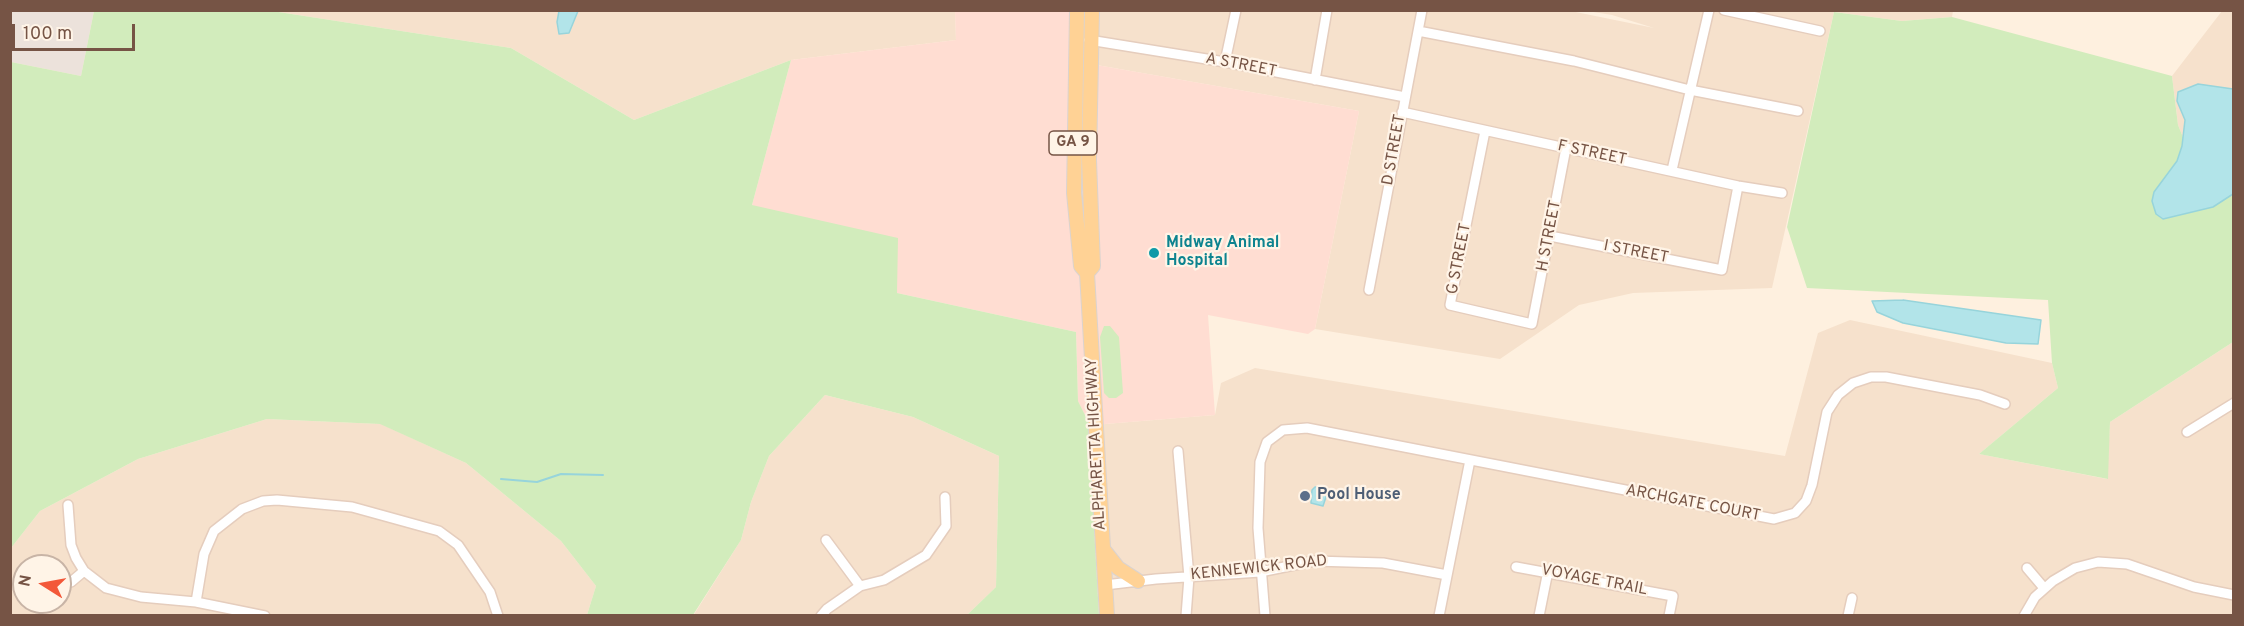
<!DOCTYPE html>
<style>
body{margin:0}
#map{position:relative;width:2244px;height:626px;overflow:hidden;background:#fef0df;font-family:Overpass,sans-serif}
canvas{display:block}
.frame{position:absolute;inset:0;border:12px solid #765445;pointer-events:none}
.north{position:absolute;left:12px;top:554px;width:60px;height:60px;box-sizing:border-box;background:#fff4e7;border:2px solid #c8b4a6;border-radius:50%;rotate:281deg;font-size:16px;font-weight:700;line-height:24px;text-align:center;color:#765445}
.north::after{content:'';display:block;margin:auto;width:21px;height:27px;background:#f35839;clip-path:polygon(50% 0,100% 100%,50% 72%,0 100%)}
.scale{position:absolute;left:12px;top:24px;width:123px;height:27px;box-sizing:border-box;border:3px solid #765445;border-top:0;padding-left:8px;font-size:18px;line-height:21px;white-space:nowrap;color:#765445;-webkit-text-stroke:4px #fff4e7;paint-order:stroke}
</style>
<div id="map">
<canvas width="2244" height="626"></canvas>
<div class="frame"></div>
<div class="north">N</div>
<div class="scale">100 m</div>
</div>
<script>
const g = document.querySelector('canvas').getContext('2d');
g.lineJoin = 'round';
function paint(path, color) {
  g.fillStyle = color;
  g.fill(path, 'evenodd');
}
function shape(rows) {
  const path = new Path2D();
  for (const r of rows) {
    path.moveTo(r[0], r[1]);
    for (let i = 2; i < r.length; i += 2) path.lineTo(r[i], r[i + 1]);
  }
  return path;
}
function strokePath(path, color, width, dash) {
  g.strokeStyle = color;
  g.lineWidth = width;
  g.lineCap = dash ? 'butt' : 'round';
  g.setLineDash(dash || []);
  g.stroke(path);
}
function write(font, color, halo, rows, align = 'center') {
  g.font = font + ' Overpass,sans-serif';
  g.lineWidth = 4.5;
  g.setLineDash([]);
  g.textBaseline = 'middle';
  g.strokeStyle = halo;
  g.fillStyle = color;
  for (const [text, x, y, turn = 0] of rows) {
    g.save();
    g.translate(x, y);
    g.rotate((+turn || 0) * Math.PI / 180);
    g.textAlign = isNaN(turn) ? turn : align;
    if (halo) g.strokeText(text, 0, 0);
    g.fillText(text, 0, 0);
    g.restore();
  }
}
paint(shape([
 [955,10,956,40,791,60,634,120,511,48,272,11],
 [1566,10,1654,28,1612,15,1587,11,1953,11,1952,17,1902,21,1834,12,1772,288,1633,293,1579,305,1500,359,1315,329,1359,111,1091,64,1092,11],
 [2222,11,2233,11,2233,169,2194,165,2178,125,2172,76],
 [1850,320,2052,363,2058,388,1979,454,2107,479,2110,422,2233,342,2233,615,1099,615,1088,421,1093,425,1215,415,1221,383,1255,368,1785,456,1818,333],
 [825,395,913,417,999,456,996,587,967,615,693,616,741,540,751,502,769,456],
 [267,419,381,424,466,463,561,541,596,586,587,615,11,616,11,548,40,511,138,459],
 [24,566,60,566,60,602,24,602]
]), '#f6e1cc');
paint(shape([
 [955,11,1086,11,1091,64,1359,111,1315,329,1308,334,1208,315,1215,415,1093,425,1088,421,1078,401,1076,332,897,293,752,205,791,60,956,40]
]), '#ffddd2');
paint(shape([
 [10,11,94,11,81,76,11,62]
]), '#ece2db');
paint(shape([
 [94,11,272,11,511,48,634,120,791,60,752,205,898,238,897,293,1076,332,1078,401,1088,421,1099,615,967,615,996,587,999,456,913,417,825,395,769,456,751,502,741,540,693,615,587,615,596,586,561,541,466,463,380,424,267,419,138,459,40,511,11,548,11,62,81,76],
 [1834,12,1902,21,1952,17,2172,76,2178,125,2194,164,2233,169,2233,342,2110,422,2108,479,1979,454,2058,388,2052,363,2048,300,1807,288,1787,227],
 [1104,326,1110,326,1119,337,1123,393,1116,398,1109,398,1104,393,1100,337]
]), '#d2ecbc');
const water = shape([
 [559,11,578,11,569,33,559,34,557,22,559,11],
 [2198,84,2233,89,2233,194,2213,207,2163,219,2156,214,2152,201,2154,192,2177,161,2182,146,2185,120,2177,101,2178,92,2198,84],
 [1903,300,2041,320,2038,344,2006,343,1903,323,1877,312,1872,301,1903,300],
 [1315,487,1324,487,1326,497,1323,506,1311,503,1312,490,1315,487]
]);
paint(water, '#b2e4e9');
strokePath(water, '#97d4db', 1.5);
strokePath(shape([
 [501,479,537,482,561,474,603,475]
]), '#97d4db', 2);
const minor = shape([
 [1724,10,1820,31],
 [1418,31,1574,61,1690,90,1798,111],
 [1089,40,1225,62,1405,97],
 [1225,62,1236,10],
 [1315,80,1327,10],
 [1402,112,1738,186,1782,193],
 [1485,131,1450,305,1532,324,1566,148],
 [1672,170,1709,10],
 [1550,236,1722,270,1738,186],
 [1369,290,1422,10],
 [2187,432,2234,403],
 [1178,451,1189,577,1186,616],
 [68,505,71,545,76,558,84,571,106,588,141,597,196,602,265,616],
 [826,540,860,586],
 [1516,567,1673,596,1669,616],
 [2027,568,2044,588],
 [71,582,84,571],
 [1105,585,1156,579,1260,572,1314,561,1383,563,1447,575],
 [196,602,204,554,214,531,242,509,263,501,277,500,352,507,439,531,458,545,490,592,498,616],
 [821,616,827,609,860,586,884,580,926,555,946,526,945,497],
 [1265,616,1258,528,1260,462,1267,442,1283,430,1307,428,1774,519,1795,513,1806,501,1812,485,1827,412,1838,395,1853,383,1871,377,1886,377,1980,395,2005,404],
 [1439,616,1470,460],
 [1539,616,1548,571],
 [1848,616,1852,598],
 [2024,616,2035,597,2053,581,2075,568,2098,562,2127,564,2194,587,2234,595]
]);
const primary = shape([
 [1077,10,1074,193,1081,266,1087,273],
 [1087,273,1107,616],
 [1087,273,1093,266,1089,160,1092,10],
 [1103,549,1118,568,1138,581]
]);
strokePath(minor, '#e5cdbd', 12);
strokePath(primary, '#dbd3cf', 16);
strokePath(minor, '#fff', 9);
strokePath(primary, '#ffd295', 14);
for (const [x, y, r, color] of [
 [1154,253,6,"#0f9aa8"],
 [1305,496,6,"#5c6f8a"]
]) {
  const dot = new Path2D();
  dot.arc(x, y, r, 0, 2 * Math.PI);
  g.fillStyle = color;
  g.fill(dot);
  strokePath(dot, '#fff4e7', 2);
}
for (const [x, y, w] of [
 [1073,143,48]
]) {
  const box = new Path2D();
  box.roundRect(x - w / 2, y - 12, w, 24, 4.5);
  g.fillStyle = '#fff4e7';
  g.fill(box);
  strokePath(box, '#765445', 1.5);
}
write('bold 15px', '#765445', null, [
 ["GA 9",1073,143]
]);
write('16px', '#765445', '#fff4e7', [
 ["A STREET",1241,66,11],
 ["D STREET",1395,150,-80],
 ["F STREET",1592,154,12],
 ["H STREET",1550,236,-79],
 ["I STREET",1636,253,11],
 ["G STREET",1460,259,-79],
 ["ALPHARETTA HIGHWAY",1097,444,-93],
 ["ARCHGATE COURT",1693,504,11],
 ["KENNEWICK ROAD",1259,569,-6],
 ["VOYAGE TRAIL",1594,581,11]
]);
write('bold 16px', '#0d838f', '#fff4e7', [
 ["Midway Animal",1166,244],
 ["Hospital",1166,262]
], 'left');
write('bold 16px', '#4e5e75', '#fff4e7', [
 ["Pool House",1317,496]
], 'left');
</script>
